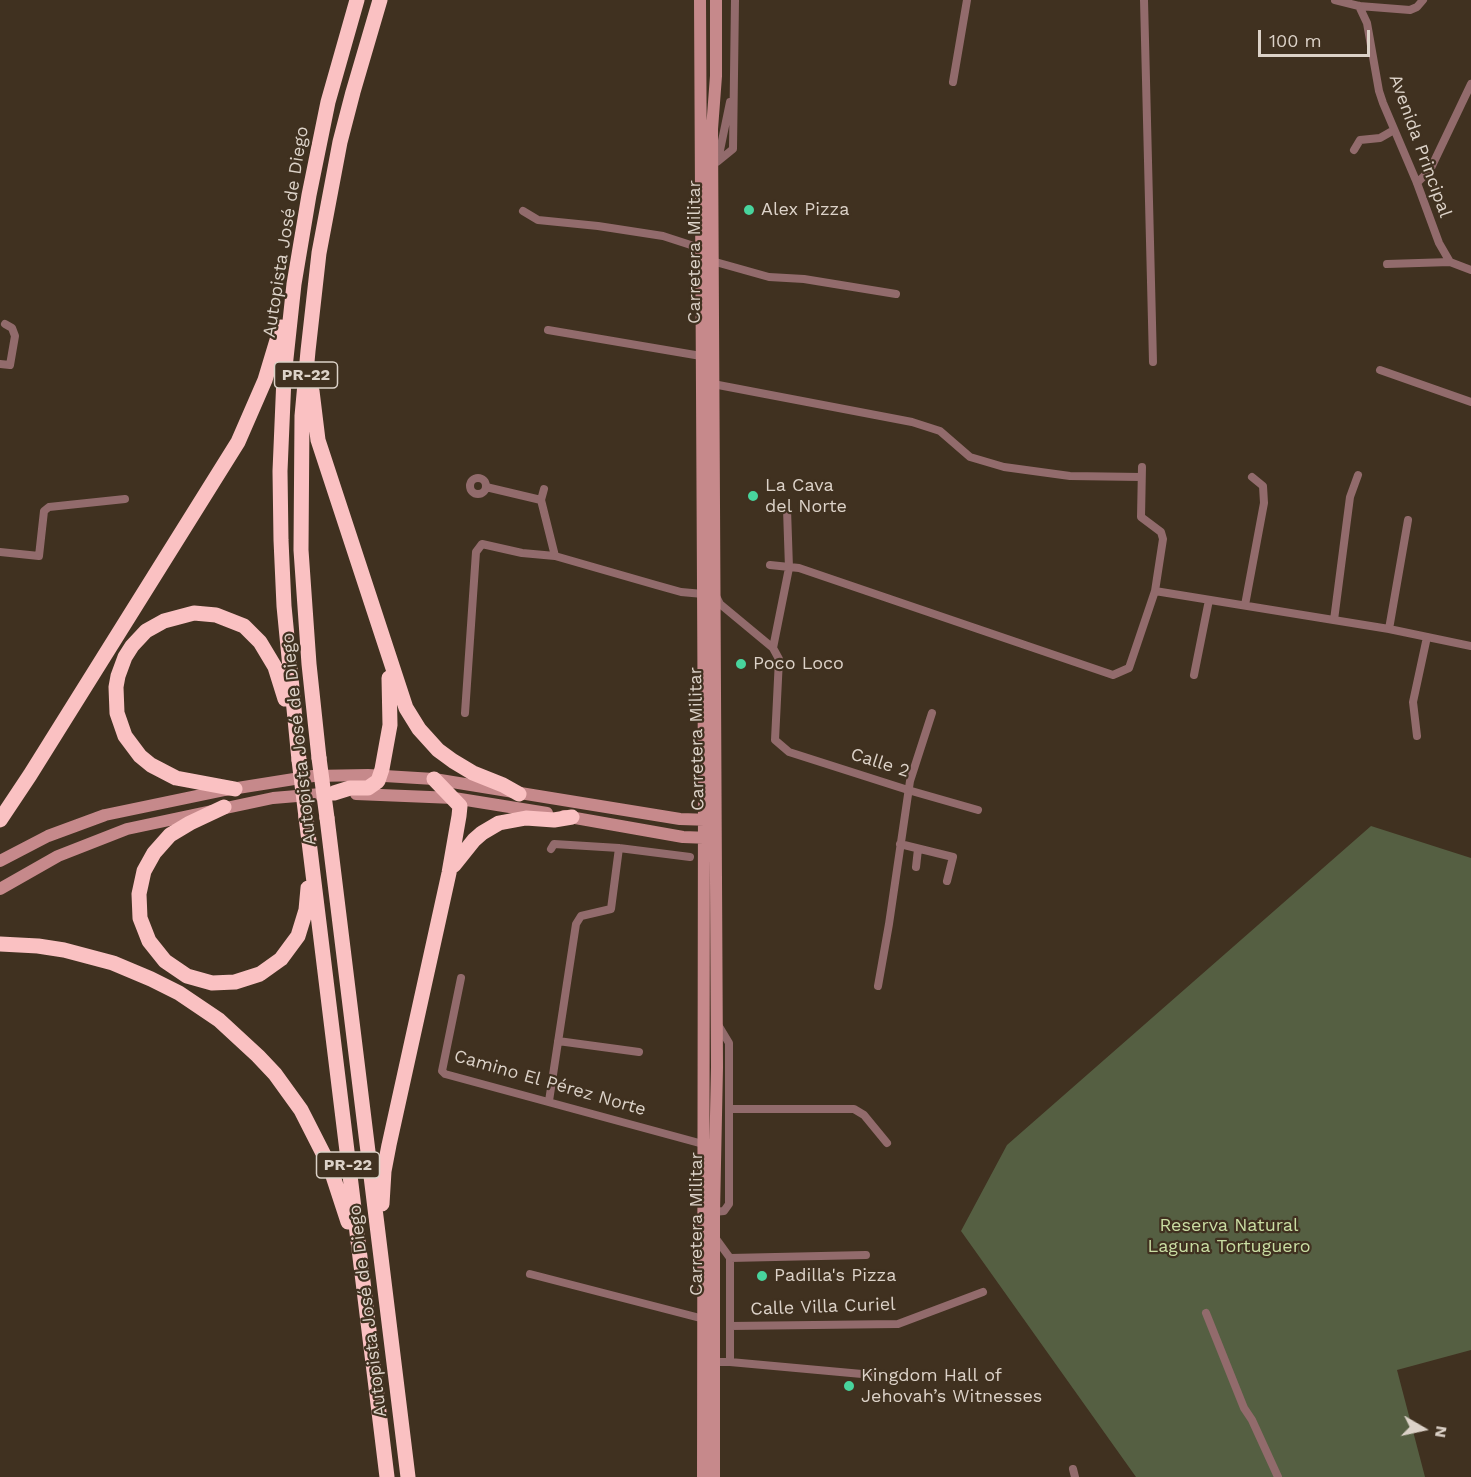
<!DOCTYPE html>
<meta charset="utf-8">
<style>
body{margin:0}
#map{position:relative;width:1471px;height:1477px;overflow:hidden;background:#403120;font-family:"Work Sans",sans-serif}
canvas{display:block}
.north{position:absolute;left:1393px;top:1399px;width:60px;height:60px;-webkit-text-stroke:4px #403120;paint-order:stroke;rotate:99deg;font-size:16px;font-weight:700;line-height:24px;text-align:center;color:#dcd2c8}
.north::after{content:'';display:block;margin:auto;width:21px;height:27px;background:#dcd2c8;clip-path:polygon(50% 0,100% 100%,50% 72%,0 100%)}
.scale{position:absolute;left:1258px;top:30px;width:112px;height:27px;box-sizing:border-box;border:3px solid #dcd2c8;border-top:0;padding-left:8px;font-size:18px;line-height:21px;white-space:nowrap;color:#dcd2c8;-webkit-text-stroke:4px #403120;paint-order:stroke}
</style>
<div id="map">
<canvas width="1471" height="1477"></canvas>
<div class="north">N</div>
<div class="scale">100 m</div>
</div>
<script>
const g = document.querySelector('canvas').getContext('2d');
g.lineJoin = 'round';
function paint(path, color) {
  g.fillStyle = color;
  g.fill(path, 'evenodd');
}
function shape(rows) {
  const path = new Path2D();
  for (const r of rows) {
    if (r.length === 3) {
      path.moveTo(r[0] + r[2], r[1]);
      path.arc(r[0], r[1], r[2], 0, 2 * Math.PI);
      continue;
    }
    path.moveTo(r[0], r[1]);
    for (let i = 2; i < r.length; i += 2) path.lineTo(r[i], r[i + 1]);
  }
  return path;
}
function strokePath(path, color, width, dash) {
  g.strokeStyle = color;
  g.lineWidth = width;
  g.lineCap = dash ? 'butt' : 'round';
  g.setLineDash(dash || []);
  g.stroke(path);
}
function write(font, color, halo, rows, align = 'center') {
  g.font = font + ' "Work Sans",sans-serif';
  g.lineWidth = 4.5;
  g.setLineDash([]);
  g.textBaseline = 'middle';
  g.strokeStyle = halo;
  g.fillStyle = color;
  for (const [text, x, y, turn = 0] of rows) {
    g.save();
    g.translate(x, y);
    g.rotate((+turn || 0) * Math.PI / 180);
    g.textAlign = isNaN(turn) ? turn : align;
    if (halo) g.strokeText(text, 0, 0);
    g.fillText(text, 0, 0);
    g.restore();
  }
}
paint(shape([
 [1371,826,1471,858,1471,1350,1397,1370,1425,1477,1136,1477,961,1231,1007,1145]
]), '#555f42');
strokePath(shape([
 [1144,0,1153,362],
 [1335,0,1359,6,1410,10,1417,7,1423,0],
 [1359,6,1367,23,1379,91,1383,103,1417,183,1439,243,1450,262,1471,270],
 [953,82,967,0],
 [1354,150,1360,140,1380,138,1394,130],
 [718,160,730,102],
 [717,162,733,149,735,0],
 [1417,183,1430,170,1471,84],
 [523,211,538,220,598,226,663,236,700,248,712,261,769,277,804,279,896,294],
 [1387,264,1450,262],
 [548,330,701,356],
 [0,364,10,365,15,336,12,328,5,324],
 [1380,370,1471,402],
 [713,384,912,422,940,431,970,457,1004,467,1070,476,1141,477],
 [478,486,8],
 [486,487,541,500],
 [544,489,541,500,555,556],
 [787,509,789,568,773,648,779,659,775,740,789,752,908,790,978,810],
 [0,552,39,556,44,511,49,507,125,499],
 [770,565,799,568,1113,675,1129,668,1155,591,1163,539,1161,532,1141,517,1142,467],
 [1155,591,1389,629,1471,646],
 [716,596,720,604,773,648],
 [1245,605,1264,503,1263,486,1252,477],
 [1334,620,1350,497,1358,475],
 [1389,629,1408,520],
 [1194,675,1209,600],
 [465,713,476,552,482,544,522,553,555,556,656,585,681,592,703,594],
 [1417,736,1413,702,1427,637],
 [900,844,953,857,947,881],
 [551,849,554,844,619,848,690,857],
 [916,867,918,849],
 [461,978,442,1071,445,1074,703,1144],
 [878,986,889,924,910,781,932,713],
 [558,1041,639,1052],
 [549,1101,576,924,581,916,611,909,619,848],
 [729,1109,854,1109,864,1115,887,1143],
 [714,1212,724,1211,729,1204,729,1043,717,1023],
 [714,1236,730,1258,730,1362],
 [730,1258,866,1255],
 [530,1274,704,1319],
 [1206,1313,1244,1408,1252,1420,1278,1477],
 [730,1326,898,1324,983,1292],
 [714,1362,730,1362,873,1375],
 [1073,1469,1075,1477]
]), '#926b6c', 8);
strokePath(shape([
 [700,0,704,781,703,1477],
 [356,794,454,798,547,813],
 [564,816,683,837,710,838],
 [0,861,48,836,105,815,225,790,313,776,368,775,434,779,680,819,712,820],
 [0,889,58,856,127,829,273,798,333,793],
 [714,1477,714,1212,717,1067,712,129,716,76,716,0]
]), '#c6898b', 12);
strokePath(shape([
 [312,391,318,440,406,708,419,729,438,750,453,761,473,773,503,785,519,794],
 [319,758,309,664,301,550,302,416,308,351,319,253,340,142,353,92,380,0],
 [299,760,284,606,281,540,280,471,284,377,294,284,309,195,328,102,357,0],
 [235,789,176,778,151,765,140,756,125,736,117,713,116,687,118,676,125,657,132,646,146,631,164,621,194,613,216,615,244,626,260,642,275,667,285,699],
 [334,793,350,788,368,788,378,781,382,769,390,725,389,678],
 [224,807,190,823,170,835,154,853,144,871,139,894,140,918,149,941,165,961,187,976,212,983,235,982,260,974,281,959,298,936,306,910,308,888],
 [306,817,387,1477],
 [327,818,408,1477],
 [0,820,30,775,238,442,265,380,281,327],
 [454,865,474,840,482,833,499,823,526,818,554,820,572,817],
 [0,944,38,946,64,950,113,963,151,979,179,993,219,1020,258,1056,275,1074,301,1110,330,1167,348,1222],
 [382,1204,384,1171,389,1145,449,873,459,816,460,806,434,779]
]), '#fac1c2', 15);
strokePath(shape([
 [319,758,327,818],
 [299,760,306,817]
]), '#fac1c2', 15);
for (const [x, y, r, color] of [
 [749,210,6,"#48d49d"],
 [753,496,6,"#48d49d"],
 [741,664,6,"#48d49d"],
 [762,1276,6,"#48d49d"],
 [849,1386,6,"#48d49d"]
]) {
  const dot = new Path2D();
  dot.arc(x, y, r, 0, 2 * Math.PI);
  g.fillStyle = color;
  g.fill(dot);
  strokePath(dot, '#403120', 2);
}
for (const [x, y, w] of [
 [306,375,63],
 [348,1165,63]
]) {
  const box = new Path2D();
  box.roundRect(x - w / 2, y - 13, w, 26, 4.5);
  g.fillStyle = '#403120';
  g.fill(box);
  strokePath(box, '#dcd2c8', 1.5);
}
write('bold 16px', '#dcd2c8', null, [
 ["PR-22",306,375],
 ["PR-22",348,1165]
]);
write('18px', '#dcd2c8', '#403120', [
 ["Avenida Principal",1420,146,70],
 ["Autopista José de Diego",286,232,-81],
 ["Carretera Militar",695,252,-90],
 ["Autopista José de Diego",299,739,-96],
 ["Carretera Militar",697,739,-91],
 ["Calle 2",880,763,18],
 ["Camino El Pérez Norte",550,1083,16],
 ["Carretera Militar",697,1224,-90],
 ["Calle Villa Curiel",823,1307,-2],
 ["Autopista José de Diego",368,1311,-97]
]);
write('18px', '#dcd2c8', '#403120', [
 ["Alex Pizza",761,210],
 ["La Cava",765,486],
 ["del Norte",765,507],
 ["Poco Loco",753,664],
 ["Padilla's Pizza",774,1276],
 ["Kingdom Hall of",861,1376],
 ["Jehovah’s Witnesses",861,1397]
], 'left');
write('18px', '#cadea3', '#403120', [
 ["Reserva Natural",1229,1226],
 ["Laguna Tortuguero",1229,1247]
]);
</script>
